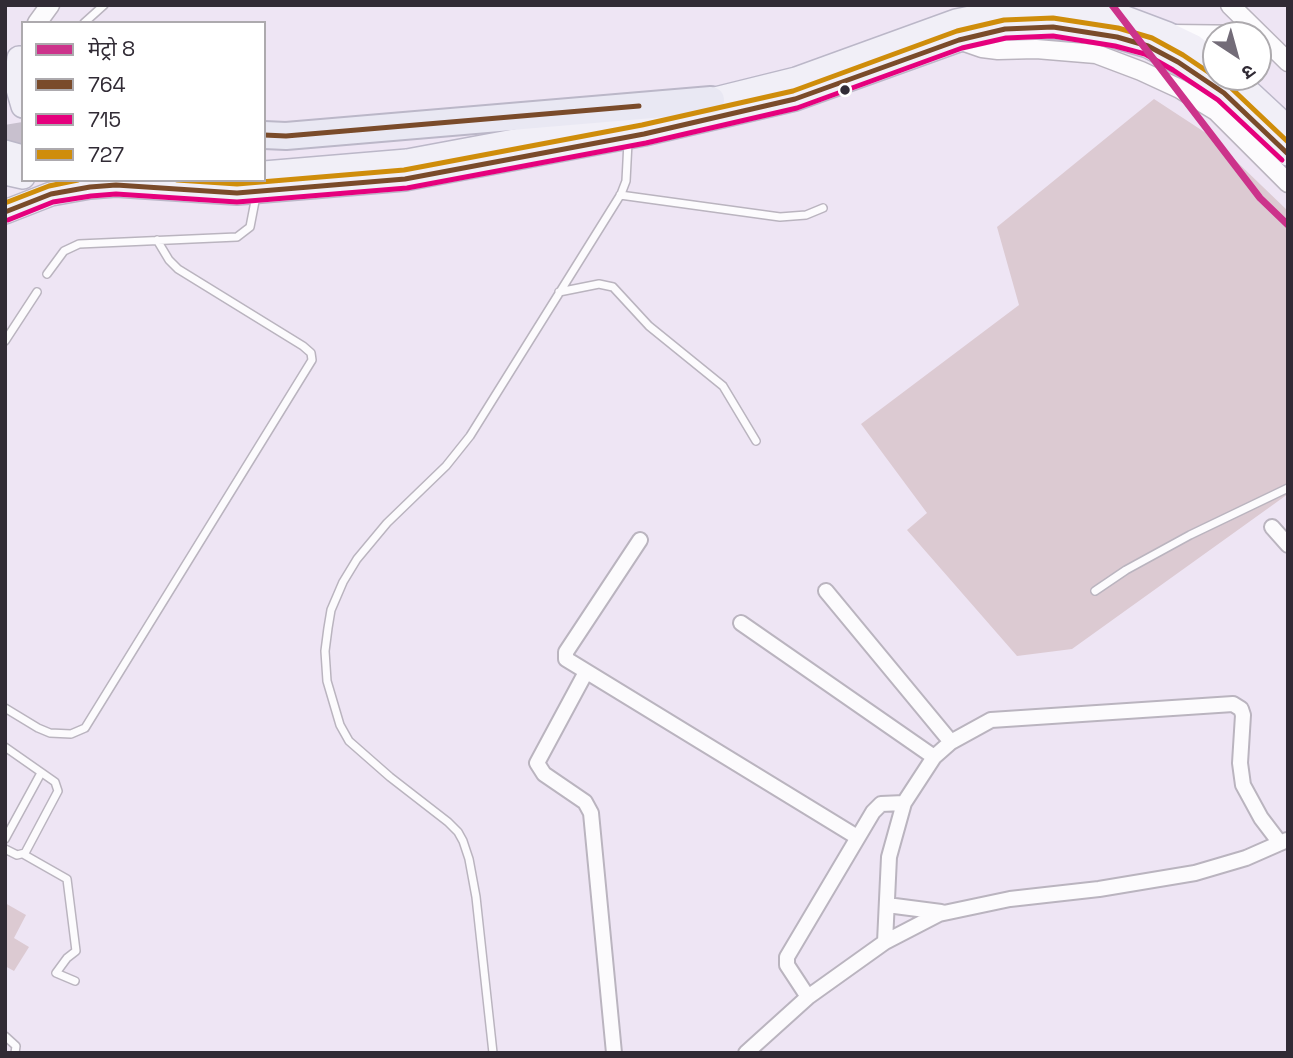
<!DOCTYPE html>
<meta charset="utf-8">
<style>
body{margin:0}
#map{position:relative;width:1293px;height:1058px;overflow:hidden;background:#eee5f4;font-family:"Space Grotesk","Noto Sans Devanagari",sans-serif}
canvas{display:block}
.frame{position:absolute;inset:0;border:7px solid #312b35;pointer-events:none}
.legend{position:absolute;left:21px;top:21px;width:245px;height:161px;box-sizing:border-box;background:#fff;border:2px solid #adaaae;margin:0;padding:9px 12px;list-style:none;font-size:21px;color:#312b35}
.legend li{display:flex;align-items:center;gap:14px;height:35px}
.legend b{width:35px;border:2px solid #adaaae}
.north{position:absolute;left:1202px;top:21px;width:70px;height:70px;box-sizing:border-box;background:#fff;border:2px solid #adaaae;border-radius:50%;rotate:144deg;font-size:19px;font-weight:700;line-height:28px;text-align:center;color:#312b35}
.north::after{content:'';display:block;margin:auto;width:24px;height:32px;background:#736c78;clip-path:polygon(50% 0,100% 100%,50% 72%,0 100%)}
</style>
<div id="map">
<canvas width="1293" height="1058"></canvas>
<div class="frame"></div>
<ul class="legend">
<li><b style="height:9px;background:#cc338b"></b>मेट्रो 8</li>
<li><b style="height:9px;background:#7a4b2a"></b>764</li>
<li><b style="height:9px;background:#e5007d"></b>715</li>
<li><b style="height:9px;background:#cf8d0b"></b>727</li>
</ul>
<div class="north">उ</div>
</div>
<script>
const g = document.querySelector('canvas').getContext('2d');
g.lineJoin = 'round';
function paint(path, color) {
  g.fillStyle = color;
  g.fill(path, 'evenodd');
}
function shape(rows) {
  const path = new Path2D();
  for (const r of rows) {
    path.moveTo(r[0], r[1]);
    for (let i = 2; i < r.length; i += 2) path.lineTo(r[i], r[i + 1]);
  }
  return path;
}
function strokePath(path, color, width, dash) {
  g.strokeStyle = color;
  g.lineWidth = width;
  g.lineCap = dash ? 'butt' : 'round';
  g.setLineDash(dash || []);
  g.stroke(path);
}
paint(shape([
 [1154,99,1209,135,1288,211,1288,494,1072,649,1017,656,907,530,927,513,861,424,1019,305,997,227],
 [5,903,26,915,14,938,29,947,14,971,5,966]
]), '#dccad2');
strokePath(shape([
 [5,138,23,135]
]), '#c8c0ce', 26, [26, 13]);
const service = shape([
 [84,23,104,5],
 [620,195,780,217,806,215,823,208],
 [47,274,64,251,79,244,237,237,250,227,256,196],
 [559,292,599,284,613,287,649,326,723,386,756,441],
 [5,341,37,292],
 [1095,591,1126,570,1190,535,1288,488],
 [5,708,38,728,50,733,71,734,85,728,312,360,311,353,303,346,178,269,169,260,157,240],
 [5,747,55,782,58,791,25,853,17,855,5,849],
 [5,839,41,773],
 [23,854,67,879,76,951,67,958,56,973,75,981],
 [5,1036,16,1046,15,1053],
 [493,1053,476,897,469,859,463,841,458,832,448,822,390,777,349,741,340,725,327,681,325,651,328,628,331,610,343,582,357,559,387,523,446,466,470,436,621,194,626,181,628,142]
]);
const minor = shape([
 [1272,527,1288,545],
 [640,540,566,652,566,659,857,837],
 [826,591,951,742],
 [741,623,934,757],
 [586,672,537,763,544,774,585,802,591,813,614,1053],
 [887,905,941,912],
 [885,942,889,857,904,803,934,757,951,742,991,720,1233,704,1241,709,1243,715,1240,763,1243,785,1261,818,1280,843],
 [808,997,787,965,787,957,873,812,881,804,904,803],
 [746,1053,808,997,885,942,939,914,1010,899,1099,889,1195,873,1246,858,1287,840]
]);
const tertiary = shape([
 [1230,5,1288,62],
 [37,23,50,5],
 [1172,34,1253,35],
 [959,40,982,48,998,50,1036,49,1096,54,1141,71,1180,89,1216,111,1288,183]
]);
const primary = shape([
 [19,58,16,82,23,106],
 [1233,77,1288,128],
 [695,104,796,79,956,21,1004,11,1054,8,1115,14,1168,34,1193,46,1216,64],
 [5,152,23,157],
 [5,173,23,177],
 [264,173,407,161,659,114],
 [5,212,51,194,90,187,116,185,237,193,405,179,644,134,795,99,959,40,1005,29,1053,27,1117,37,1148,46,1178,62,1224,93,1288,154]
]);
const motorway = shape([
 [264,135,286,136,711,100]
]);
strokePath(service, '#bab4bf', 10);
strokePath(minor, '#bab4bf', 18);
strokePath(tertiary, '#bab4bf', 21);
strokePath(primary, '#bbb7c8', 26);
strokePath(motorway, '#bbb7c8', 30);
strokePath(service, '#fcfbfd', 7);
strokePath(minor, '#fcfbfd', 14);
strokePath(tertiary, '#fcfbfd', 18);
strokePath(primary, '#f1eff7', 23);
strokePath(motorway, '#e9e8f3', 26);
strokePath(shape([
 [264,135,286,136,639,106],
 [5,212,51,194,90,187,116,185,237,193,405,179,644,134,795,99,959,40,1005,29,1053,27,1117,37,1148,46,1178,62,1224,93,1288,154]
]), '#7a4b2a', 5);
strokePath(shape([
 [8,220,53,202,91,196,116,194,237,202,407,188,646,143,797,108,962,48,1006,38,1053,36,1115,46,1145,54,1173,70,1218,100,1282,160]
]), '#e5007d', 5);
strokePath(shape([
 [177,180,237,184,404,170,642,125,793,91,957,31,1004,20,1053,18,1118,28,1152,38,1183,55,1229,86,1288,142],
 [5,203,49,186,78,180]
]), '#cf8d0b', 5);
strokePath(shape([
 [1112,5,1260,198,1288,225]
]), '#cc338b', 7);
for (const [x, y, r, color] of [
 [845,90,6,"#312b35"]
]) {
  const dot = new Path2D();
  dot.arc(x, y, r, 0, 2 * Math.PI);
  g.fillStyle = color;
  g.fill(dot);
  strokePath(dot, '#fff', 2.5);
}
</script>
